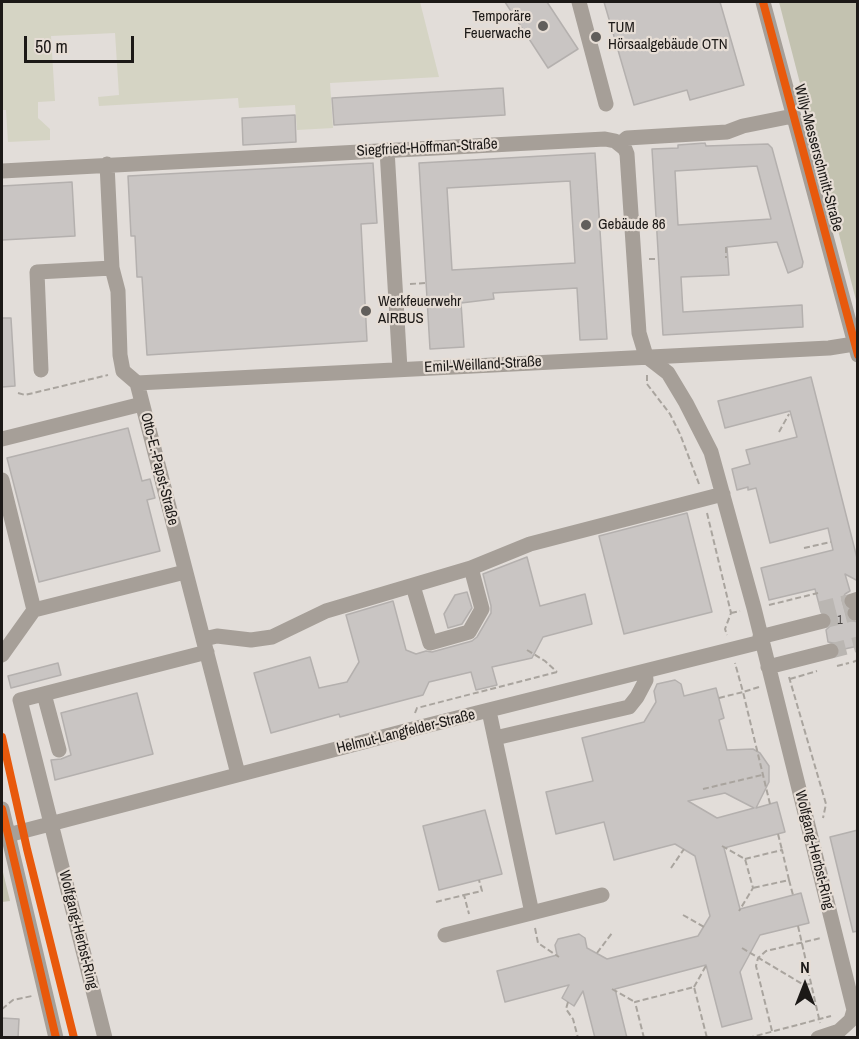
<!DOCTYPE html>
<meta charset="utf-8">
<style>
body{margin:0}
#map{position:relative;width:859px;height:1039px;overflow:hidden;background:#e2ddd9;font-family:"Archivo Narrow",sans-serif}
canvas{display:block}
.frame{position:absolute;inset:0;border:3px solid #1c1917;pointer-events:none}
.north{position:absolute;left:775px;top:955px;width:60px;height:60px;-webkit-text-stroke:4px #e6ddd5;paint-order:stroke;rotate:0deg;font-size:16px;font-weight:700;line-height:24px;text-align:center;color:#1c1917}
.north::after{content:'';display:block;margin:auto;width:21px;height:27px;background:#1c1917;clip-path:polygon(50% 0,100% 100%,50% 72%,0 100%)}
.scale{position:absolute;left:24px;top:36px;width:110px;height:27px;box-sizing:border-box;border:3px solid #1c1917;border-top:0;padding-left:8px;font-size:18px;line-height:21px;white-space:nowrap;color:#1c1917;-webkit-text-stroke:4px #e6ddd5;paint-order:stroke}
</style>
<div id="map">
<canvas width="859" height="1039"></canvas>
<div class="frame"></div>
<div class="north">N</div>
<div class="scale">50 m</div>
</div>
<script>
const g = document.querySelector('canvas').getContext('2d');
g.lineJoin = 'round';
function paint(path, color) {
  g.fillStyle = color;
  g.fill(path, 'evenodd');
}
function shape(rows) {
  const path = new Path2D();
  for (const r of rows) {
    path.moveTo(r[0], r[1]);
    for (let i = 2; i < r.length; i += 2) path.lineTo(r[i], r[i + 1]);
  }
  return path;
}
function strokePath(path, color, width, dash) {
  g.strokeStyle = color;
  g.lineWidth = width;
  g.lineCap = dash ? 'butt' : 'round';
  g.setLineDash(dash || []);
  g.stroke(path);
}
function write(font, color, halo, rows, align = 'center') {
  g.font = font + ' "Archivo Narrow",sans-serif';
  g.lineWidth = 4.5;
  g.setLineDash([]);
  g.textBaseline = 'middle';
  g.strokeStyle = halo;
  g.fillStyle = color;
  for (const [text, x, y, turn = 0] of rows) {
    g.save();
    g.translate(x, y);
    g.rotate((+turn || 0) * Math.PI / 180);
    g.textAlign = isNaN(turn) ? turn : align;
    if (halo) g.strokeText(text, 0, 0);
    g.fillText(text, 0, 0);
    g.restore();
  }
}
paint(shape([
 [2,2,420,2,439,77,330,83,333,128,297,130,295,105,239,108,238,98,99,106,98,97,119,95,115,33,51,36,55,101,38,102,38,118,50,129,50,140,8,142,6,110,2,110]
]), '#d5d4c4');
paint(shape([
 [779,2,857,2,857,304],
 [2,868,10,901,2,902]
]), '#c3c2b0');
const building = shape([
 [505,2,547,2,578,49,548,68,505,2],
 [604,2,720,2,744,85,690,100,687,90,634,105,604,2],
 [503,88,505,115,334,125,332,98,503,88],
 [295,115,296,142,243,145,242,118,295,115],
 [705,143,706,146,768,144,772,148,803,262,802,267,788,273,777,242,727,247,729,275,681,277,683,312,802,305,803,327,663,335,652,149,678,148,678,145,705,143],
 [757,166,771,219,678,225,675,171,757,166],
 [595,153,607,339,580,340,577,288,493,293,494,299,461,303,464,347,430,349,419,163,595,153],
 [570,181,575,263,452,270,447,188,570,181],
 [373,163,377,223,361,224,367,341,147,355,142,277,137,277,135,236,131,236,128,176,373,163],
 [72,182,75,236,2,240,2,186,72,182],
 [2,318,11,318,15,386,2,387,2,318],
 [811,377,858,562,858,581,845,574,850,591,845,594,842,600,848,620,858,622,858,646,840,650,838,644,828,642,826,630,832,624,832,618,826,612,821,612,815,589,769,600,761,568,833,550,828,528,770,543,756,488,748,490,748,487,737,490,732,469,750,464,746,450,797,437,790,411,725,428,718,401,811,377],
 [128,428,142,481,150,479,155,498,147,500,160,551,39,582,7,458,128,428],
 [687,513,712,612,624,634,599,536,687,513],
 [527,557,540,606,585,594,592,624,543,637,532,658,492,667,497,685,476,690,471,672,429,682,423,695,340,717,339,714,271,733,254,673,310,657,319,688,347,682,359,662,346,615,393,601,406,650,416,654,426,651,432,652,472,641,477,637,491,613,491,606,483,574,527,557],
 [467,592,472,608,462,624,448,628,444,614,455,595,467,592],
 [58,663,61,675,11,688,8,676,58,663],
 [675,680,681,684,684,696,716,688,724,718,719,720,727,750,753,749,760,753,769,766,769,782,756,808,777,802,785,832,724,848,740,909,801,893,809,923,760,935,740,972,752,1019,722,1027,706,965,615,989,627,1038,595,1038,583,991,574,1006,562,998,569,985,505,1002,497,971,557,955,555,945,558,939,579,934,585,938,587,948,607,959,698,936,710,916,695,856,675,844,614,860,604,822,556,834,546,792,593,781,582,738,644,722,656,702,654,691,657,684,675,680],
 [725,793,754,808,717,818,688,801,725,793],
 [137,693,153,754,55,780,51,760,61,759,71,755,61,713,137,693],
 [485,810,502,874,439,890,423,826,485,810],
 [858,830,858,931,853,932,830,837,858,830],
 [2,1018,19,1019,18,1038,2,1038,2,1018]
]);
paint(building, '#c9c5c3');
strokePath(building, '#b4b0ae', 1.5);
strokePath(shape([
 [820,609,852,601],
 [823,621,855,613],
 [831,651,858,644]
]), '#bab6b2', 15, [15, 8]);
strokePath(shape([
 [726,247,726,258],
 [649,259,658,259],
 [410,284,426,283],
 [647,375,647,384,670,414,680,434,699,484],
 [18,393,25,395,108,375],
 [779,432,789,414],
 [707,513,731,613,725,629,727,635],
 [804,548,831,542],
 [769,605,818,593],
 [731,613,740,611],
 [527,650,545,661,557,672],
 [853,662,858,660],
 [837,666,849,663],
 [789,677,826,804,823,818],
 [790,679,817,671],
 [759,687,743,692,770,804],
 [719,698,743,692,735,663],
 [415,713,417,708,557,672],
 [703,789,762,775],
 [778,834,782,850],
 [722,846,745,859,753,888,739,911],
 [745,859,782,850,789,880,753,888],
 [671,868,684,849],
 [789,880,793,895],
 [464,895,482,891,479,880],
 [436,902,464,895,469,914],
 [683,915,704,927],
 [798,926,820,1023],
 [535,928,538,943,559,957],
 [742,948,804,985,810,984],
 [597,953,612,933],
 [694,987,707,964],
 [612,989,635,1002],
 [568,1002,566,1009,573,1019,578,1038],
 [2,1009,13,1000,32,996],
 [772,1031,756,966,758,958,766,951,821,938],
 [644,1038,635,1002,694,987,707,1038],
 [748,1038,831,1016]
]), '#a9a49e', 2, [6, 3]);
strokePath(shape([
 [579,2,606,104],
 [763,2,858,355],
 [620,144,627,138,727,132,743,126,793,116],
 [387,150,400,369],
 [107,164,112,268,118,291,120,355,123,371,137,383,238,774],
 [2,171,605,139,615,141,625,149,627,154,639,333,646,356,668,373,686,403,711,452,754,608,854,1010,851,1020,839,1031,818,1038],
 [41,370,37,272,112,268],
 [137,383,829,348,854,344],
 [2,439,142,404],
 [2,480,34,610,185,572],
 [413,586,430,643,469,632,482,609,471,568],
 [852,601,858,599],
 [855,613,858,612],
 [760,637,823,621],
 [204,639,217,636,251,640,272,637,326,611,471,568,530,544,723,494],
 [2,655,34,610],
 [768,667,831,651],
 [44,694,59,750],
 [489,711,532,913],
 [495,738,629,707,637,697,646,680,645,672],
 [2,809,56,1038],
 [8,835,409,730,761,642],
 [445,935,602,895],
 [105,1038,20,700,207,652]
]), '#a69f98', 15);
strokePath(shape([
 [763,2,858,355],
 [2,737,27,849,74,1038],
 [2,809,56,1038]
]), '#e8590c', 8);
for (const [x, y, r, color] of [
 [543,26,6,"#615e5b"],
 [596,37,6,"#615e5b"],
 [586,225,6,"#615e5b"],
 [366,311,6,"#615e5b"]
]) {
  const dot = new Path2D();
  dot.arc(x, y, r, 0, 2 * Math.PI);
  g.fillStyle = color;
  g.fill(dot);
  strokePath(dot, '#e6ddd5', 2);
}
write('12px', '#474442', null, [
 ["1",840,621]
]);
write('15px', '#1c1917', '#e6ddd5', [
 ["Temporäre",531,17,"right"],
 ["Feuerwache",531,34,"right"],
 ["TUM",608,28],
 ["Hörsaalgebäude OTN",608,45],
 ["Gebäude 86",598,225],
 ["Werkfeuerwehr",378,302],
 ["AIRBUS",378,319]
], 'left');
write('15px', '#1c1917', '#e6ddd5', [
 ["Siegfried-Hoffman-Straße",427,148,-3],
 ["Willy-Messerschmitt-Straße",818,158,75],
 ["Emil-Weilland-Straße",483,365,-3],
 ["Otto-E.-Papst-Straße",159,469,76],
 ["Helmut-Langfelder-Straße",406,732,-14],
 ["Wolfgang-Herbst-Ring",814,850,76],
 ["Wolfgang-Herbst-Ring",78,930,76]
]);
</script>
